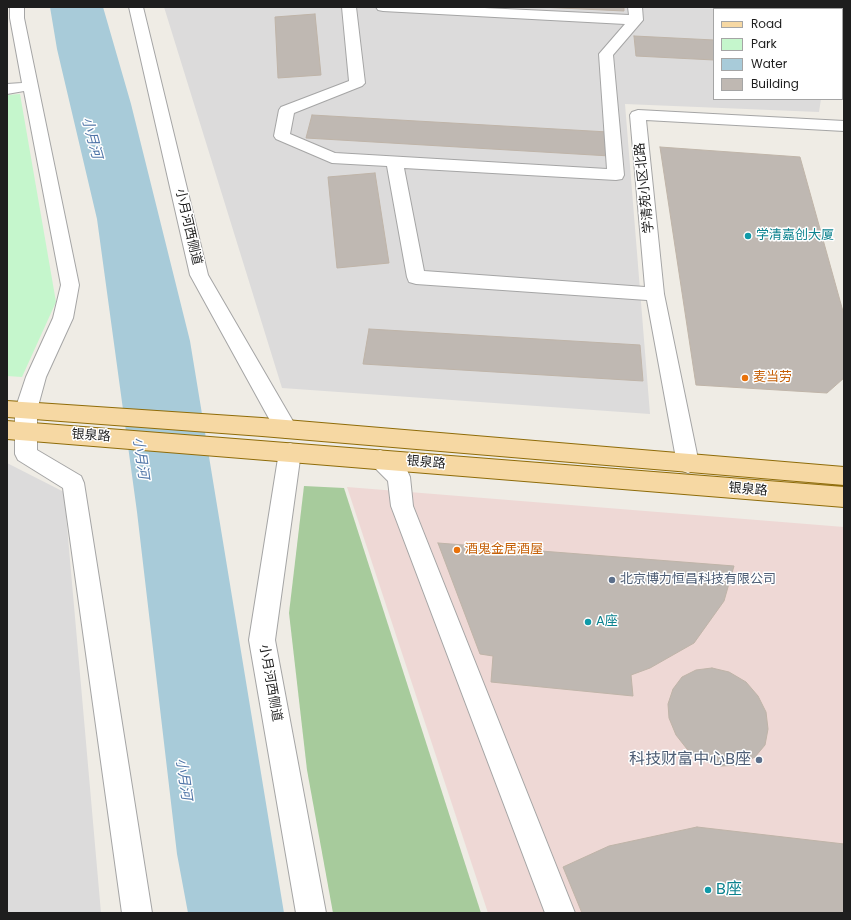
<!DOCTYPE html>
<meta charset="utf-8">
<style>
body{margin:0}
#map{position:relative;width:851px;height:920px;overflow:hidden;background:#efece5;font-family:Poppins,sans-serif}
canvas{display:block}
.frame{position:absolute;inset:0;border:8px solid #1e1e1e;pointer-events:none}
.legend{position:absolute;left:713px;top:8px;width:130px;height:92px;box-sizing:border-box;background:#fff;border:1px solid #a5a5a5;margin:0;padding:5px 7px;list-style:none;font-size:12px;color:#1e1e1e}
.legend li{display:flex;align-items:center;gap:8px;height:20px}
.legend b{width:20px;border:1px solid #a5a5a5}
</style>
<div id="map">
<canvas width="851" height="920"></canvas>
<div class="frame"></div>
<ul class="legend">
<li><b style="height:5px;background:#f6d8a3"></b>Road</li>
<li><b style="height:11px;background:#c5f6cc"></b>Park</li>
<li><b style="height:11px;background:#a8cbd9"></b>Water</li>
<li><b style="height:11px;background:#bfb8b2"></b>Building</li>
</ul>
</div>
<script>
const g = document.querySelector('canvas').getContext('2d');
g.lineJoin = 'round';
function paint(path, color) {
  g.fillStyle = color;
  g.fill(path, 'evenodd');
}
function shape(rows) {
  const path = new Path2D();
  for (const r of rows) {
    path.moveTo(r[0], r[1]);
    for (let i = 2; i < r.length; i += 2) path.lineTo(r[i], r[i + 1]);
  }
  return path;
}
function strokePath(path, color, width, dash) {
  g.strokeStyle = color;
  g.lineWidth = width;
  g.lineCap = dash ? 'butt' : 'round';
  g.setLineDash(dash || []);
  g.stroke(path);
}
function write(font, color, halo, rows, align = 'center') {
  g.font = font + ' Poppins,"Noto Sans SC",sans-serif';
  g.lineWidth = 3;
  g.setLineDash([]);
  g.textBaseline = 'middle';
  g.strokeStyle = halo;
  g.fillStyle = color;
  for (const [text, x, y, turn = 0] of rows) {
    g.save();
    g.translate(x, y);
    g.rotate((+turn || 0) * Math.PI / 180);
    g.textAlign = isNaN(turn) ? turn : align;
    if (halo) g.strokeText(text, 0, 0);
    g.fillText(text, 0, 0);
    g.restore();
  }
}
paint(shape([
 [164,7,806,7,807,9,714,9,714,99,821,99,819,112,625,104,650,414,282,388],
 [7,463,64,492,101,913,7,913]
]), '#dcdbdb');
paint(shape([
 [347,487,844,527,844,913,488,913]
]), '#eed8d5');
paint(shape([
 [304,486,344,488,481,913,333,913,307,770,289,613]
]), '#a7cb9c');
paint(shape([
 [20,94,56,302,22,377,7,376,7,95]
]), '#c5f6cc');
paint(shape([
 [50,7,103,7,131,104,190,341,284,913,188,913,177,854,137,512,97,219,57,49]
]), '#a8cbd9');
const building = shape([
 [540,7,624,7,624,11,540,7],
 [737,7,784,7,784,9,737,9,737,7],
 [315,14,321,75,278,78,275,17,315,14],
 [634,36,714,40,714,60,636,56,634,36],
 [312,115,608,132,610,156,306,138,312,115],
 [660,147,800,157,844,315,844,378,827,393,696,385,660,147],
 [375,173,389,263,337,268,328,177,375,173],
 [369,329,640,345,643,381,363,364,369,329],
 [438,543,734,566,724,601,694,643,650,668,631,675,633,696,491,682,493,656,480,654,438,543],
 [712,668,729,672,746,682,758,696,766,712,768,729,765,745,755,757,739,765,721,766,704,761,687,749,676,735,669,718,668,704,673,689,682,677,696,670,712,668],
 [697,827,844,844,844,913,582,913,563,867,609,846,697,827]
]);
paint(building, '#bfb8b2');
strokePath(building, '#bfb4a8', 1);
const minor = shape([
 [10,7,24,7,24,18,79,285,73,318,46,377,37,410,37,450,81,476,84,483,152,913,122,913,63,488,18,460,15,454,15,410,26,377,53,318,61,285,24,91,7,94,7,84,22,83,10,18,10,7],
 [129,7,143,7,208,275,294,423,297,429,294,435,286,438,278,435,190,275,129,7],
 [342,7,356,7,365,83,362,86,294,113,290,134,335,153,607,169,599,54,625,24,383,11,378,10,376,7,464,7,629,15,628,7,642,7,643,20,613,55,624,175,622,179,616,180,404,168,424,271,645,287,630,115,632,112,638,110,844,121,844,131,646,120,664,294,699,464,696,470,688,473,680,470,677,464,647,300,416,284,409,282,407,277,387,166,332,163,276,139,274,136,279,110,281,107,349,81,342,7],
 [822,7,836,7,837,9,823,9,822,7],
 [842,36,844,36,844,50,842,50,842,36],
 [290,443,298,446,301,452,275,640,326,913,296,913,249,640,279,452,282,446,290,443],
 [380,450,388,453,407,470,410,477,413,506,575,913,545,913,391,506,388,481,372,465,369,459,372,453,380,450]
]);
const major = shape([
 [7,401,262,418,844,467,844,485,262,436,7,417,7,401],
 [7,421,844,487,844,507,7,439,7,421]
]);
strokePath(minor, '#a5a5a5', 2);
strokePath(major, '#8f6c09', 2);
paint(minor, '#fff');
paint(major, '#f6d8a3');
for (const [x, y, r, color] of [
 [748,236,4,"#0f9aa8"],
 [745,378,4,"#e8710a"],
 [457,550,4,"#e8710a"],
 [612,580,4,"#5c6f8a"],
 [588,622,4,"#0f9aa8"],
 [759,760,4,"#5c6f8a"],
 [708,890,4,"#0f9aa8"]
]) {
  const dot = new Path2D();
  dot.arc(x, y, r, 0, 2 * Math.PI);
  g.fillStyle = color;
  g.fill(dot);
  strokePath(dot, '#fff', 1.5);
}
write('13px', '#1e1e1e', '#fff', [
 ["学清苑小区北路",645,188,-96],
 ["小月河西侧道",188,227,77],
 ["银泉路",91,436,4],
 ["银泉路",426,463,5],
 ["银泉路",748,490,5],
 ["小月河西侧道",270,683,80]
]);
write('13px', '#0d838f', '#fff', [
 ["学清嘉创大厦",756,236],
 ["A座",596,622]
], 'left');
write('13px', '#c56008', '#fff', [
 ["麦当劳",753,378],
 ["酒鬼金居酒屋",465,550]
], 'left');
write('13px', '#4e5e75', '#fff', [
 ["北京博力恒昌科技有限公司",620,580]
], 'left');
write('italic 14px', '#5176a8', '#fff', [
 ["小月河",91,138,75],
 ["小月河",140,458,82],
 ["小月河",183,779,82]
]);
write('16px', '#4e5e75', '#fff', [
 ["科技财富中心B座",751,760]
], 'right');
write('16px', '#0d838f', '#fff', [
 ["B座",716,890]
], 'left');
</script>
